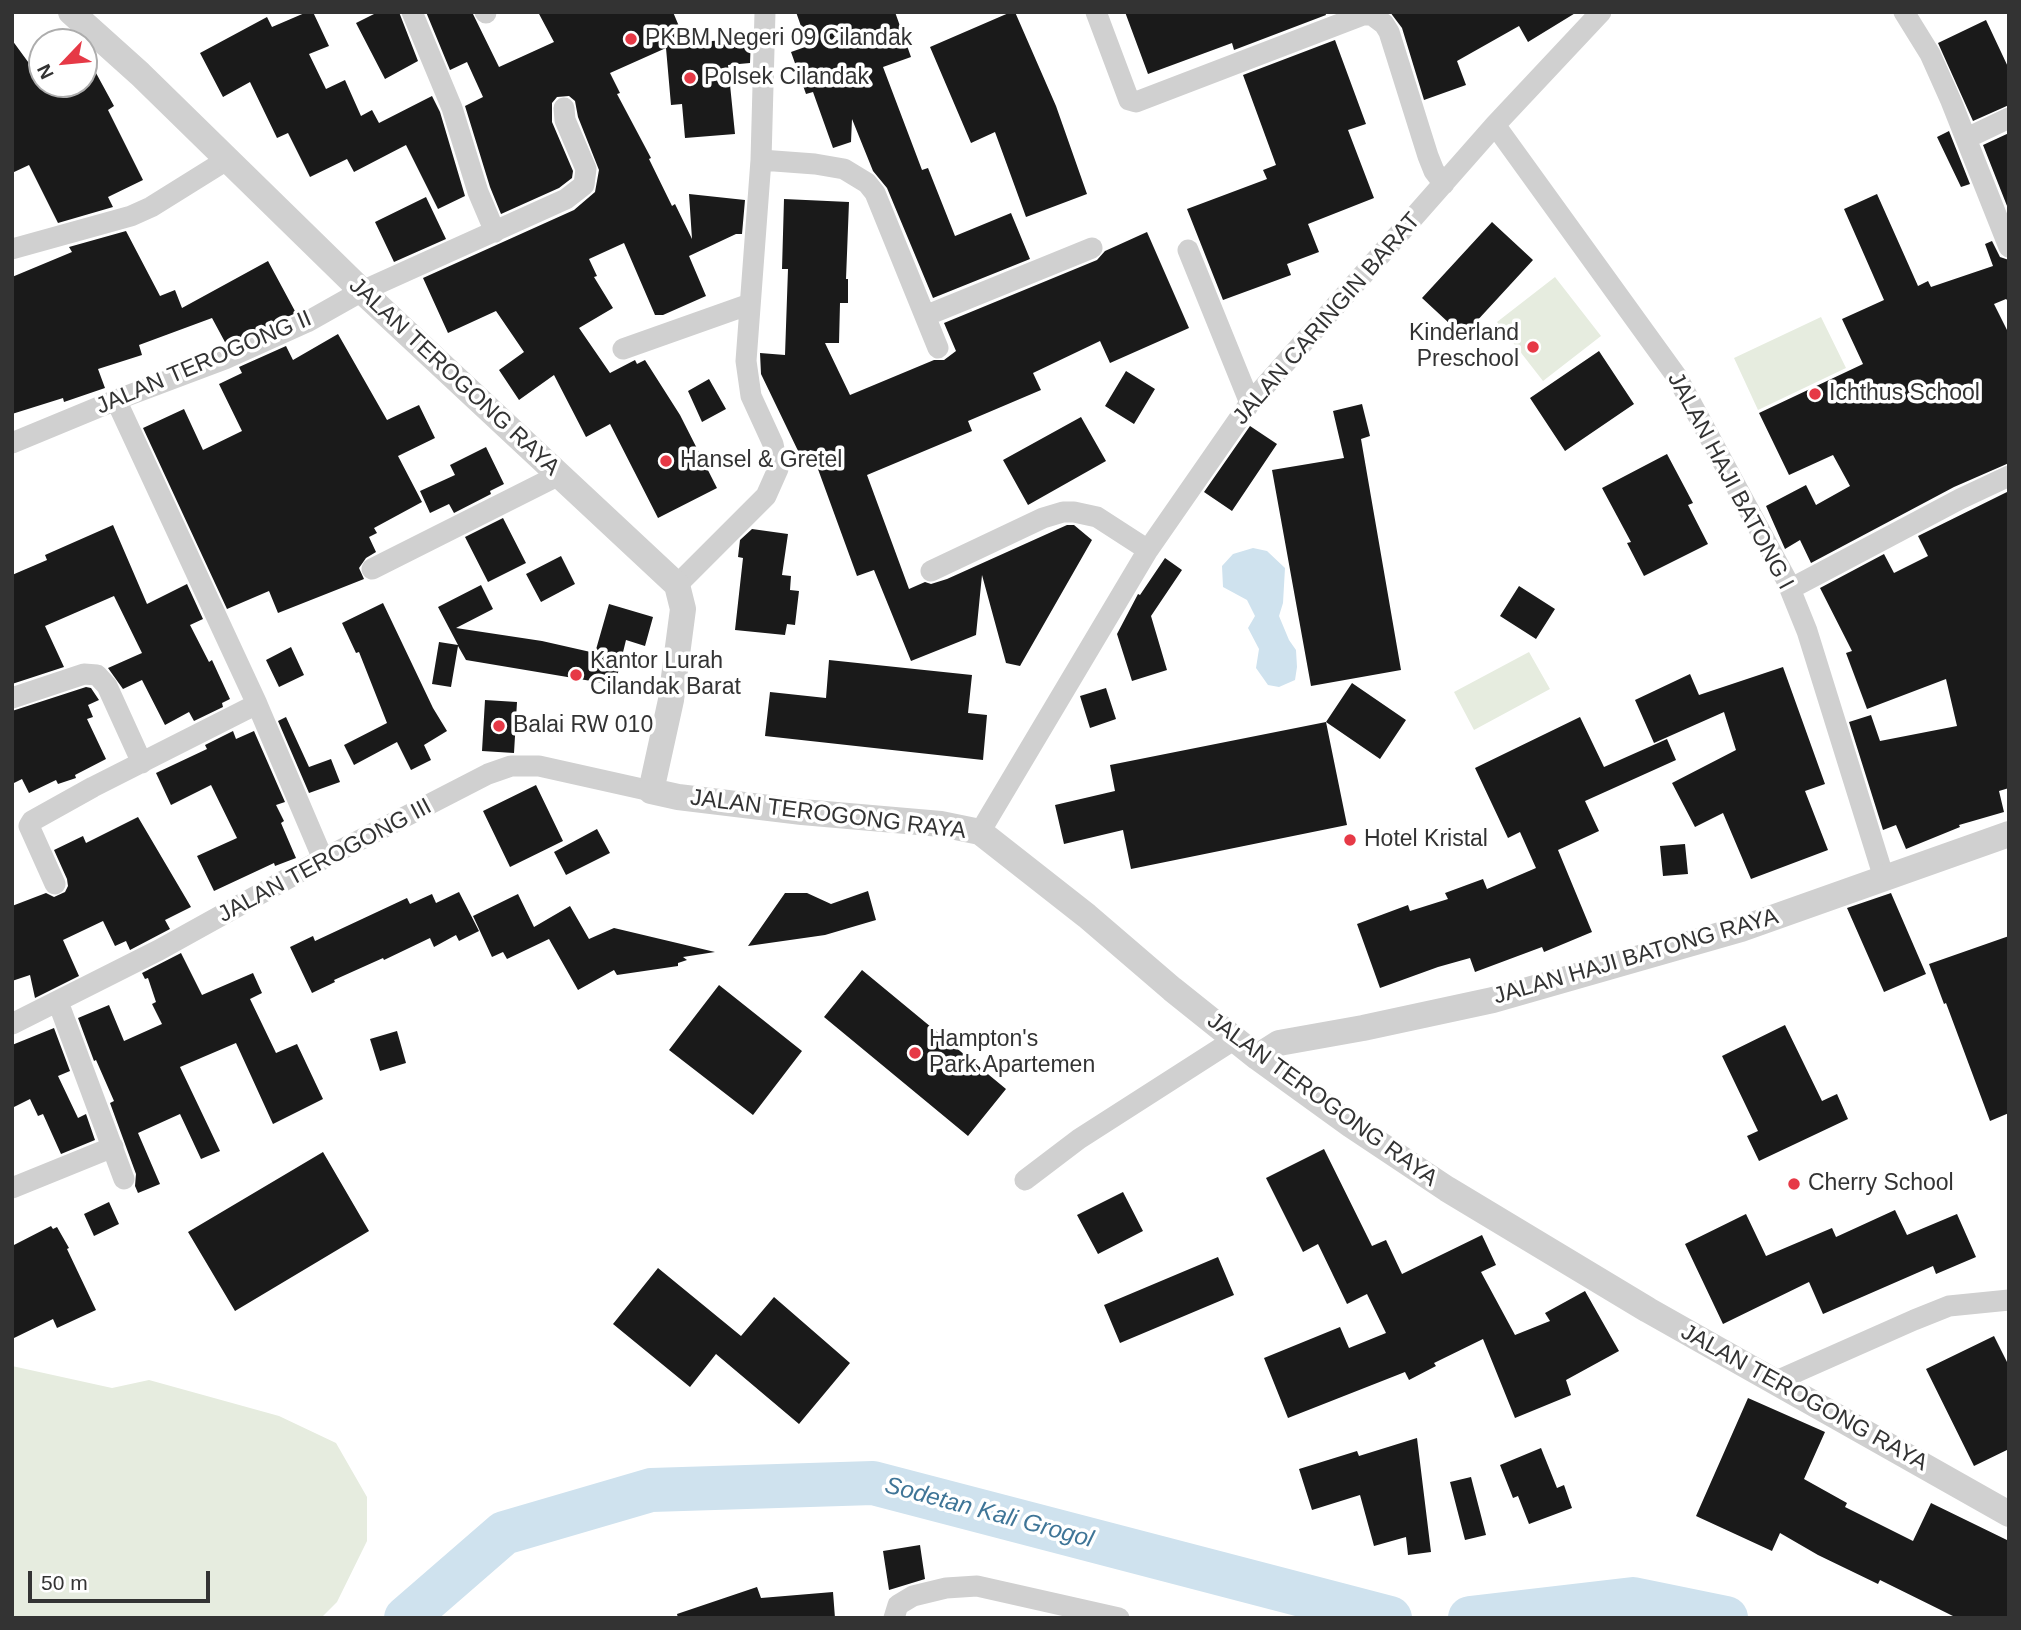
<!DOCTYPE html>
<style>
body{margin:0}
#map{position:relative;width:2021px;height:1630px;overflow:hidden;background:#fff;font-family:Arial,sans-serif}
canvas{display:block}
.frame{position:absolute;inset:0;border:14px solid #333;pointer-events:none}
.north{position:absolute;left:28px;top:28px;width:70px;height:70px;box-sizing:border-box;background:#fff;border:2px solid #adadad;border-radius:50%;rotate:244deg;font-size:19px;font-weight:700;line-height:28px;text-align:center;color:#333}
.north::after{content:'';display:block;margin:auto;width:24px;height:32px;background:#e63946;clip-path:polygon(50% 0,100% 100%,50% 72%,0 100%)}
.scale{position:absolute;left:28px;top:1571px;width:182px;height:32px;box-sizing:border-box;border:4px solid #333;border-top:0;padding-left:9px;font-size:21px;line-height:24px;white-space:nowrap;color:#333;-webkit-text-stroke:5px #fff;paint-order:stroke}
</style>
<div id="map">
<canvas width="2021" height="1630"></canvas>
<div class="frame"></div>
<div class="north">N</div>
<div class="scale">50 m</div>
</div>
<script>
const g = document.querySelector('canvas').getContext('2d');
g.lineJoin = 'round';
function paint(path, color) {
  g.fillStyle = color;
  g.fill(path, 'evenodd');
}
function shape(rows) {
  const path = new Path2D();
  for (const r of rows) {
    path.moveTo(r[0], r[1]);
    for (let i = 2; i < r.length; i += 2) path.lineTo(r[i], r[i + 1]);
  }
  return path;
}
function strokePath(path, color, width, dash) {
  g.strokeStyle = color;
  g.lineWidth = width;
  g.lineCap = dash ? 'butt' : 'round';
  g.setLineDash(dash || []);
  g.stroke(path);
}
function write(font, color, halo, rows, align = 'center') {
  g.font = font + ' Arial,sans-serif';
  g.lineWidth = 7;
  g.setLineDash([]);
  g.textBaseline = 'middle';
  g.strokeStyle = halo;
  g.fillStyle = color;
  for (const [text, x, y, turn = 0] of rows) {
    g.save();
    g.translate(x, y);
    g.rotate((+turn || 0) * Math.PI / 180);
    g.textAlign = isNaN(turn) ? turn : align;
    if (halo) g.strokeText(text, 0, 0);
    g.fillText(text, 0, 0);
    g.restore();
  }
}
paint(shape([
 [1555,277,1601,336,1543,381,1497,322],
 [1821,317,1846,368,1758,410,1734,358],
 [1529,652,1550,689,1474,730,1454,692],
 [12,1366,112,1388,149,1380,279,1416,336,1443,367,1497,367,1541,337,1602,321,1618,12,1618]
]), '#e6ecdf');
paint(shape([
 [1253,548,1267,551,1285,568,1283,603,1279,616,1289,640,1296,650,1297,667,1295,680,1279,687,1268,685,1256,668,1259,649,1248,628,1255,616,1247,600,1223,587,1222,566,1233,554]
]), '#cfe2ee');
strokePath(shape([
 [406,1618,504,1533,651,1490,873,1483,1390,1618],
 [1470,1618,1633,1599,1726,1618]
]), '#cfe2ee', 44);
paint(shape([
 [307,12,313,12,329,46,309,54,326,89,345,80,361,116,372,110,379,123,432,96,440,112,465,196,438,209,406,145,354,172,347,159,310,177,288,133,277,138,250,82,223,97,200,53,267,17,272,27],
 [378,12,399,12,418,61,385,79,356,23],
 [426,12,472,12,499,67,554,42,538,12,673,12,686,43,751,38,750,63,728,65,735,134,685,138,682,104,671,105,666,48,610,73,620,93,617,94,651,158,649,159,672,206,675,204,692,239,689,194,745,200,742,234,736,234,689,256,706,296,663,315,655,315,624,243,589,259,597,276,594,277,613,308,579,328,610,373,635,360,637,364,645,360,680,415,717,488,658,518,610,424,586,437,554,375,519,400,499,370,524,352,496,311,448,333,423,278,574,210,595,192,599,170,578,117,575,101,569,96,557,97,552,103,552,122,573,171,572,178,559,188,501,214,490,187,465,106,483,97,467,62,450,70],
 [796,12,895,12,911,57,883,67,922,170,928,168,955,236,1011,213,1030,259,933,298,887,188,873,171,852,119,851,142,833,148,813,92,806,94,791,52,808,46],
 [1011,12,1015,12,1056,106,1087,194,1026,217,995,132,971,143,930,47],
 [1125,12,1325,12,1326,15,1234,50,1232,43,1148,74],
 [1390,12,1577,12,1528,42,1519,26,1457,61,1466,85,1424,100,1402,28],
 [1986,20,2009,69,2009,105,1973,121,1938,43],
 [12,40,42,81,42,84,84,84,84,51,114,106,108,110,143,180,108,197,113,207,58,223,29,165,12,173],
 [1335,40,1366,124,1348,130,1374,198,1308,224,1319,252,1287,264,1291,275,1223,300,1187,209,1267,179,1263,170,1276,165,1243,75],
 [1949,131,1970,184,1961,187,1937,137],
 [2009,133,2009,211,1983,145],
 [1877,194,1918,286,1928,281,1931,287,1993,266,1985,244,1992,241,2000,257,2009,260,2009,302,2006,299,1994,304,2009,334,2009,463,1954,487,1811,563,1800,540,1785,549,1766,506,1806,485,1816,505,1850,486,1833,455,1789,475,1759,413,1863,364,1842,319,1884,300,1844,209],
 [426,197,446,239,394,262,375,222],
 [784,199,849,202,846,279,848,279,848,303,840,303,839,343,825,343,850,395,934,360,944,360,956,351,944,323,1097,260,1105,251,1147,232,1189,328,1110,363,1100,341,1033,373,1041,390,968,421,972,431,867,475,909,589,925,582,931,584,947,579,1067,525,1074,525,1092,540,1020,666,1006,663,982,575,976,635,911,661,874,570,857,576,811,450,800,455,761,374,760,353,785,355,788,269,782,269],
 [1492,222,1533,260,1463,336,1422,298],
 [126,231,160,296,175,290,182,308,268,261,296,313,226,344,212,318,139,345,142,355,98,369,105,388,64,402,63,398,12,414,12,277,72,252,69,247],
 [338,334,387,420,419,405,435,438,398,456,422,502,374,528,377,533,369,537,376,552,366,558,359,568,364,579,278,613,269,591,227,609,143,428,184,409,203,450,242,431,219,384,242,373,239,367,286,346,293,360],
 [1599,351,1634,404,1565,451,1530,398],
 [1126,371,1155,389,1134,424,1105,406],
 [709,379,726,409,702,422,688,391],
 [1362,404,1370,436,1361,439,1401,670,1311,686,1272,470,1344,458,1333,411],
 [1081,417,1106,461,1028,505,1003,460],
 [1250,426,1277,444,1232,511,1204,492],
 [486,447,504,484,490,491,491,494,454,513,449,504,430,513,420,491,455,475,450,465],
 [1667,454,1693,503,1688,505,1708,544,1644,576,1627,543,1631,542,1602,488],
 [2009,491,2009,788,1999,791,2004,812,1959,825,1960,827,1906,849,1896,825,1883,830,1849,722,1871,715,1880,741,1957,726,1946,679,1867,709,1846,653,1852,651,1820,588,1884,554,1894,573,1928,556,1918,536],
 [503,518,526,563,488,582,465,537],
 [113,525,147,604,187,584,203,619,190,625,209,662,212,660,230,699,222,703,223,707,194,721,189,712,165,725,142,680,123,689,108,668,142,653,114,596,45,626,64,667,12,684,12,575,47,560,45,555],
 [752,529,788,534,782,575,791,576,790,590,799,591,795,625,787,624,785,635,735,630,743,558,738,557,740,540],
 [561,556,575,584,541,602,526,574],
 [1165,558,1182,570,1151,616,1167,670,1132,681,1117,634,1138,594,1140,595],
 [481,585,493,609,456,628,542,641,595,653,609,604,653,617,645,646,626,640,615,685,466,660,458,646,451,687,432,684,439,642,458,645,438,607],
 [1519,586,1555,609,1536,639,1500,616],
 [383,603,433,708,447,731,424,745,431,760,411,770,397,742,354,765,344,745,387,723,359,652,356,653,342,623],
 [291,647,304,675,279,687,266,660],
 [829,660,972,675,968,713,987,715,983,760,765,736,770,692,826,698],
 [1783,667,1825,784,1805,791,1828,850,1751,879,1723,813,1695,827,1672,783,1736,750,1724,712,1654,743,1635,700,1690,674,1699,695],
 [1352,683,1406,720,1380,759,1326,722],
 [86,687,91,688,99,700,88,705,93,717,87,719,106,759,75,775,76,778,58,784,56,780,29,793,22,779,12,784,12,711],
 [1106,688,1116,719,1090,728,1080,696],
 [485,700,517,702,514,753,482,751],
 [286,717,309,767,331,759,340,782,309,793,278,721],
 [1580,717,1604,767,1667,739,1676,760,1585,801,1599,831,1558,850,1592,932,1544,952,1542,947,1475,972,1470,958,1438,967,1380,988,1357,924,1408,905,1410,911,1448,899,1445,893,1483,879,1487,889,1536,868,1520,832,1508,838,1475,768],
 [1326,722,1347,825,1131,869,1123,830,1064,844,1055,805,1115,791,1110,765],
 [233,731,236,739,254,731,285,802,276,805,284,821,281,823,296,858,275,866,274,863,214,891,197,856,237,838,211,785,171,805,156,773,207,749,205,745],
 [536,785,563,841,510,867,483,811],
 [138,817,191,907,165,920,170,929,130,950,126,941,115,946,103,921,63,940,79,976,35,998,30,975,12,981,12,906,46,893,54,897,65,892,68,886,67,879,54,850,83,836,86,843],
 [597,829,610,853,566,875,554,852],
 [1685,844,1688,874,1663,876,1660,846],
 [868,891,876,920,825,935,748,946,785,893,807,893,831,904],
 [459,892,479,931,459,941,456,935,434,947,430,938,384,960,383,958,334,980,335,982,312,993,290,947,313,936,315,941,407,898,410,904,432,894,436,903],
 [1891,893,1926,974,1884,992,1847,908],
 [518,894,534,927,570,906,589,939,614,928,715,952,683,957,687,960,678,963,678,966,617,975,614,970,578,990,549,939,507,959,503,952,492,957,473,916],
 [2009,936,2009,1113,1990,1121,1946,1003,1944,1004,1929,964],
 [181,953,202,995,253,973,262,993,250,999,276,1053,297,1044,323,1099,273,1124,236,1043,180,1067,220,1151,201,1159,180,1114,138,1133,160,1184,138,1193,135,1186,136,1174,110,1103,114,1101,96,1060,94,1061,78,1018,109,1005,124,1041,162,1024,152,1004,156,1002,148,978,145,979,142,973],
 [862,970,1006,1089,968,1136,824,1017],
 [719,985,802,1051,753,1115,669,1050],
 [1785,1025,1822,1101,1837,1094,1848,1119,1759,1161,1747,1136,1758,1131,1722,1056],
 [54,1028,70,1071,58,1076,78,1118,86,1114,95,1140,61,1154,43,1114,38,1116,30,1099,12,1108,12,1045],
 [397,1031,406,1063,380,1071,370,1039],
 [1324,1149,1372,1246,1386,1240,1402,1274,1482,1235,1496,1265,1481,1272,1515,1335,1550,1321,1545,1313,1585,1291,1619,1351,1566,1380,1571,1395,1515,1418,1483,1339,1434,1363,1436,1366,1409,1380,1405,1372,1288,1418,1264,1358,1340,1327,1349,1348,1386,1333,1367,1294,1347,1304,1318,1244,1303,1252,1266,1178],
 [323,1152,369,1231,235,1311,188,1232],
 [1123,1192,1143,1231,1098,1254,1077,1215],
 [109,1202,119,1224,94,1236,84,1214],
 [1895,1210,1907,1235,1957,1214,1976,1257,1936,1274,1933,1266,1823,1314,1809,1282,1723,1324,1685,1244,1746,1214,1766,1256,1832,1228,1836,1237],
 [51,1226,53,1229,57,1227,69,1248,67,1249,96,1310,57,1328,53,1319,12,1339,12,1246],
 [1218,1257,1234,1295,1120,1343,1104,1305],
 [658,1268,741,1336,774,1297,850,1363,799,1424,716,1354,690,1387,613,1324],
 [1994,1336,2009,1366,2009,1449,1974,1466,1926,1369],
 [1748,1398,1825,1432,1804,1479,1847,1503,1845,1507,1913,1541,1931,1503,2009,1541,2009,1618,1957,1618,1880,1580,1878,1584,1818,1555,1780,1533,1772,1551,1696,1516],
 [1417,1438,1431,1552,1408,1555,1406,1537,1374,1546,1360,1495,1312,1510,1299,1469,1357,1451,1359,1456],
 [1541,1448,1557,1488,1564,1485,1572,1508,1529,1524,1518,1496,1513,1498,1500,1465],
 [1471,1477,1486,1535,1465,1540,1450,1482],
 [920,1545,925,1579,889,1590,883,1551],
 [757,1587,761,1598,833,1592,835,1618,678,1618,677,1614]
]), '#1a1a1a');
strokePath(shape([
 [412,12,452,108,478,192,495,232],
 [485,12,486,13],
 [1096,12,1129,100,1136,102,1363,15,1372,15,1384,24,1389,32,1428,156,1434,171,1444,184],
 [1904,12,1930,54,1951,101,2009,247],
 [1495,125,1677,377,1786,579,1807,631,1884,878],
 [1967,138,2009,118],
 [761,160,815,164,844,169,867,183,875,193,938,348],
 [12,249,131,216,151,207,228,159],
 [1188,250,1250,403],
 [925,316,1092,248],
 [623,349,750,304],
 [116,400,257,704,323,859],
 [12,443,116,400,225,359,307,322,362,291,566,199,584,185,586,169,565,120,564,108],
 [372,569,559,475],
 [931,571,1043,518,1063,512,1074,512,1097,517,1148,550],
 [677,585,766,496,778,469,773,444,751,396,746,361,761,160,765,12],
 [1790,589,1960,499,2009,476],
 [12,698,84,674,97,675,107,686,142,763],
 [980,832,1148,550,1250,403,1495,125,1601,12],
 [55,884,29,826,32,821,93,787,257,704],
 [58,1002,124,1179],
 [12,1024,159,950,323,859,488,774,511,766,539,766,651,791],
 [1025,1180,1079,1139,1235,1039],
 [12,1188,113,1147],
 [1774,1382,1914,1320,1949,1306,2009,1300],
 [894,1618,898,1605,913,1596,946,1588,977,1586,1119,1618]
]), '#d0d0d0', 21);
strokePath(shape([
 [71,12,140,74,362,291,677,585,683,609,671,700,651,791,678,797,802,812,941,824,980,832,1087,916,1172,989,1257,1057,1351,1125,1447,1189,1648,1310,2009,1514],
 [1257,1057,1279,1043,1363,1028,1493,1000,1741,929,2009,834]
]), '#d0d0d0', 26);
for (const [x, y, r, color] of [
 [631,39,7,"#e63946"],
 [690,78,7,"#e63946"],
 [1533,347,7,"#e63946"],
 [1815,394,7,"#e63946"],
 [666,461,7,"#e63946"],
 [576,675,7,"#e63946"],
 [499,726,7,"#e63946"],
 [1350,840,7,"#e63946"],
 [915,1053,7,"#e63946"],
 [1794,1184,7,"#e63946"]
]) {
  const dot = new Path2D();
  dot.arc(x, y, r, 0, 2 * Math.PI);
  g.fillStyle = color;
  g.fill(dot);
  strokePath(dot, '#fff', 2.5);
}
write('23px', '#333', '#fff', [
 ["PKBM Negeri 09 Cilandak",645,39],
 ["Polsek Cilandak",704,78],
 ["Kinderland",1519,334,"right"],
 ["Preschool",1519,360,"right"],
 ["Ichthus School",1829,394],
 ["Hansel & Gretel",680,461],
 ["Kantor Lurah",590,662],
 ["Cilandak Barat",590,688],
 ["Balai RW 010",513,726],
 ["Hotel Kristal",1364,840],
 ["Hampton's",929,1040],
 ["Park Apartemen",929,1066],
 ["Cherry School",1808,1184]
], 'left');
write('23px', '#333', '#fff', [
 ["JALAN CARINGIN BARAT",1327,319,-49],
 ["JALAN TEROGONG II",204,363,-23],
 ["JALAN TEROGONG RAYA",454,377,43],
 ["JALAN HAJI BATONG I",1730,481,62],
 ["JALAN TEROGONG RAYA",828,815,7],
 ["JALAN TEROGONG III",325,861,-28],
 ["JALAN HAJI BATONG RAYA",1636,957,-16],
 ["JALAN TEROGONG RAYA",1322,1100,36],
 ["JALAN TEROGONG RAYA",1804,1398,29]
]);
write('italic 24px', '#3f7597', '#fff', [
 ["Sodetan Kali Grogol",989,1513,15]
]);
</script>
